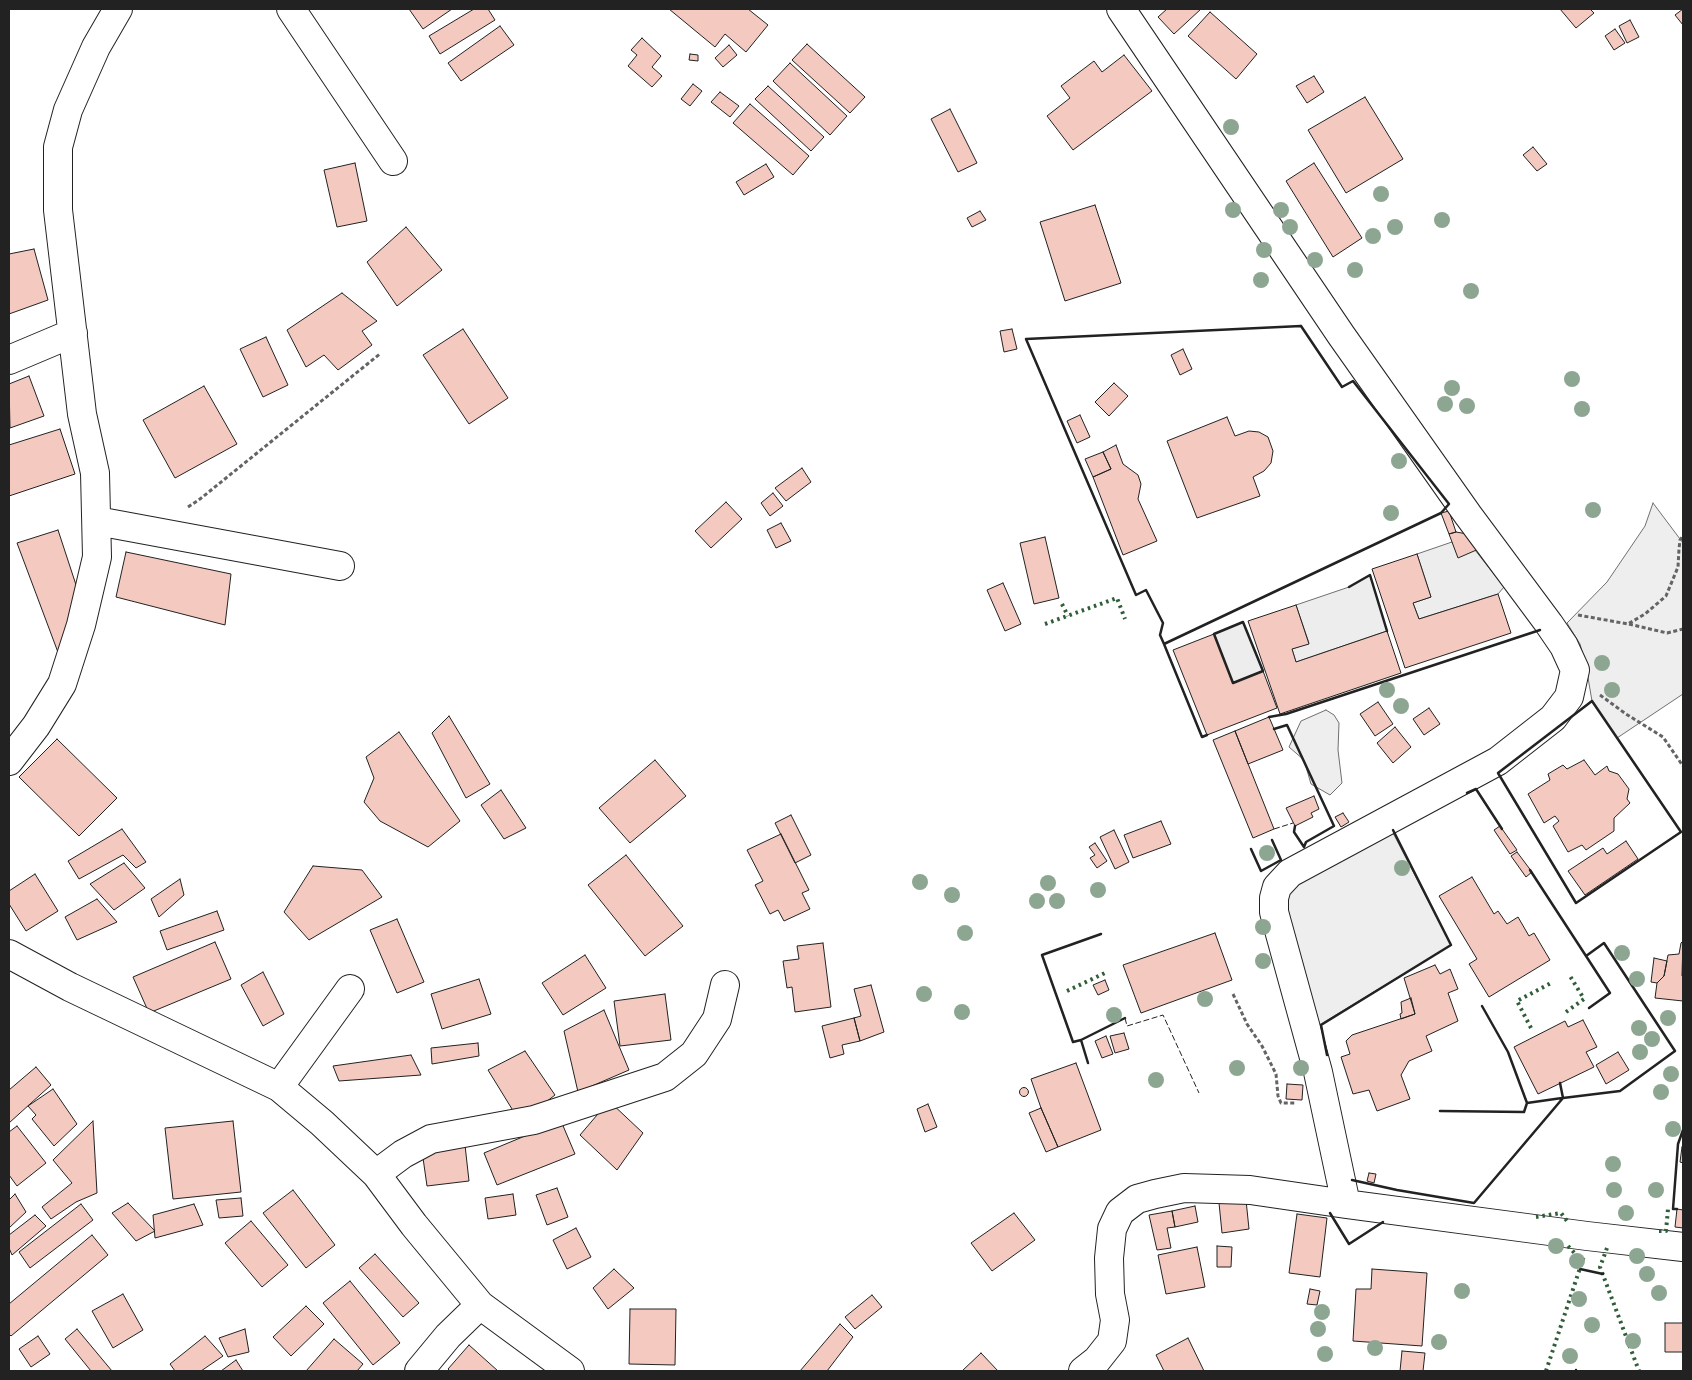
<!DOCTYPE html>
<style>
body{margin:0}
#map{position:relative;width:1692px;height:1380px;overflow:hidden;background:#fff;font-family:"Asap Condensed",sans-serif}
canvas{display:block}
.frame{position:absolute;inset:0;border:10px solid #222;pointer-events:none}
</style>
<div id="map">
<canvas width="1692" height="1380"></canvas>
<div class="frame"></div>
</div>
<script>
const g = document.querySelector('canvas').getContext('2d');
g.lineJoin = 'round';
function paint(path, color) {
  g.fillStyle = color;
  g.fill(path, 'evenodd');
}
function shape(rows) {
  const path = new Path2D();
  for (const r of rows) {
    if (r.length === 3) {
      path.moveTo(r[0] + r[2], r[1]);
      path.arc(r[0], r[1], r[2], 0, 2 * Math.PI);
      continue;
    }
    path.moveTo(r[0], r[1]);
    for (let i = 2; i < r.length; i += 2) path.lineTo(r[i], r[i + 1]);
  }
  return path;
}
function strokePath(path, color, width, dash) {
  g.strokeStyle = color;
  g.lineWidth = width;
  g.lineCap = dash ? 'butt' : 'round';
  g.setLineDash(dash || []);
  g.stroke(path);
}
const green = shape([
 [1653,503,1683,543,1683,694,1617,738,1592,701,1586,666,1580,644,1567,623,1607,582,1645,526,1653,503],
 [1326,710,1334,715,1339,723,1338,750,1342,783,1330,795,1311,784,1304,760,1289,747,1301,721,1326,710],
 [1392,831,1451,945,1316,1027,1284,898,1291,884,1392,831]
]);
paint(green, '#eee');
strokePath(green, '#6f6f6f', 1);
const parking = shape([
 [1452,542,1475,550,1504,587,1498,594,1419,619,1413,603,1431,597,1417,554,1452,542],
 [1370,575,1387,631,1296,662,1292,649,1309,643,1296,605,1349,587,1370,575],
 [1243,622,1263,671,1233,683,1214,634,1243,622]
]);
paint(parking, '#ededed');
strokePath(parking, '#6f6f6f', 1);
const building = shape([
 [409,9,452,9,423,29,409,9],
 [474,9,488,9,495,20,440,54,429,36,474,9],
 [669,9,748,9,768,25,746,52,725,34,715,47,669,9],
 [1167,9,1201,9,1174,34,1158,17,1167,9],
 [1560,9,1590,9,1594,13,1576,28,1560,9],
 [1683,9,1683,25,1675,15,1683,9],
 [1210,12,1257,54,1236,79,1188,36,1210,12],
 [1630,20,1639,37,1627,43,1619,26,1630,20],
 [500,26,514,45,461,81,448,63,500,26],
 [1615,29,1625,43,1614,50,1605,36,1615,29],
 [642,38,661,56,652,67,662,76,652,87,628,66,637,55,631,50,642,38],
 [807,44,865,97,850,113,792,60,807,44],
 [729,45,737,55,723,67,715,58,729,45],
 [690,54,698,55,698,61,689,60,690,54],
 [1124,55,1152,91,1073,150,1047,116,1070,98,1061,86,1094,61,1102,72,1124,55],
 [790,63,847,116,830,135,773,81,790,63],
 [1314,76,1324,92,1307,103,1296,86,1314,76],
 [693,84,702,91,690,106,681,99,693,84],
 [768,86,824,137,811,151,755,99,768,86],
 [720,92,739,106,730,117,711,102,720,92],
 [1365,97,1403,159,1346,193,1308,130,1365,97],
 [750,104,809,156,793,175,733,123,750,104],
 [950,109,977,163,958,172,931,119,950,109],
 [1533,147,1547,164,1537,171,1523,155,1533,147],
 [355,163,367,221,337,227,324,170,355,163],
 [1314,163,1362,238,1333,257,1286,181,1314,163],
 [766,164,774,177,744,195,736,182,766,164],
 [1095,205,1121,283,1065,301,1040,222,1095,205],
 [980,211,986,220,972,227,967,218,980,211],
 [406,227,442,270,397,306,367,262,406,227],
 [34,249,48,300,9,314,9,254,34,249],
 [342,293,377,321,362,331,372,345,338,370,324,355,306,367,287,330,342,293],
 [463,329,508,398,469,424,423,355,463,329],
 [1012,329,1017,349,1004,352,1000,331,1012,329],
 [266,337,288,385,263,397,240,349,266,337],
 [1183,349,1192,369,1180,375,1171,355,1183,349],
 [29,376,44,416,10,428,9,384,29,376],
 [1114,383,1128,396,1109,416,1095,402,1114,383],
 [204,386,237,444,175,478,143,420,204,386],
 [1080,415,1090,437,1077,443,1067,421,1080,415],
 [1227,417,1235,436,1249,431,1259,432,1268,437,1273,451,1271,463,1264,471,1253,477,1260,496,1197,518,1167,441,1227,417],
 [60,429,75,474,9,496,9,445,60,429],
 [1116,445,1123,464,1138,475,1141,484,1138,499,1157,541,1123,555,1093,477,1111,469,1103,452,1116,445],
 [1103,452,1111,469,1093,477,1085,459,1103,452],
 [802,468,811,482,786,501,775,488,802,468],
 [773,493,783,506,770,516,761,503,773,493],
 [726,502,742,519,711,548,695,531,726,502],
 [1449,511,1456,532,1449,534,1441,513,1449,511],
 [781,523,791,541,776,548,767,530,781,523],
 [58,530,79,594,62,663,17,543,58,530],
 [1456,532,1473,535,1481,548,1458,558,1449,534,1456,532],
 [1045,537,1059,598,1034,604,1020,543,1045,537],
 [126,552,231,574,225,625,116,597,126,552],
 [1417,554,1431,597,1413,603,1419,619,1498,594,1511,633,1405,668,1372,569,1417,554],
 [1003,583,1021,624,1005,631,987,590,1003,583],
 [1296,605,1309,644,1292,649,1296,662,1387,631,1401,673,1280,714,1248,621,1296,605],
 [1214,634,1233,683,1263,671,1277,708,1207,735,1173,650,1214,634],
 [1378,702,1393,724,1375,736,1360,714,1378,702],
 [1429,708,1440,724,1424,735,1413,719,1429,708],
 [449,716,490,784,466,798,432,733,449,716],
 [1269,717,1283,750,1248,764,1235,731,1269,717],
 [1395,727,1411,747,1393,763,1377,743,1395,727],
 [1235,731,1274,829,1253,838,1213,740,1235,731],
 [399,732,460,821,428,847,380,821,364,802,374,778,366,757,399,732],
 [57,739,117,798,79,836,19,777,57,739],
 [655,760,686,796,630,843,599,808,655,760],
 [1584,760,1595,775,1607,766,1609,771,1618,774,1629,789,1627,799,1630,803,1614,818,1614,831,1586,850,1582,845,1568,852,1553,826,1559,821,1555,816,1544,823,1528,794,1550,780,1548,774,1563,765,1567,769,1584,760],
 [501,790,526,828,504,839,481,805,501,790],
 [1314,796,1319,809,1311,813,1313,817,1295,826,1286,808,1314,796],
 [1343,813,1349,822,1341,827,1335,817,1343,813],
 [791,815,811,855,795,863,775,823,791,815],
 [1161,821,1171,844,1133,858,1124,835,1161,821],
 [1500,826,1517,850,1510,854,1494,830,1500,826],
 [122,829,146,862,136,868,123,855,79,879,68,861,122,829],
 [1114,830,1129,862,1115,869,1100,837,1114,830],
 [781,834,809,890,802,893,810,909,784,921,778,910,770,914,755,885,763,881,747,850,781,834],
 [1626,841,1638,859,1585,895,1568,871,1603,848,1607,854,1626,841],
 [1095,843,1107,861,1097,868,1090,858,1095,855,1089,847,1095,843],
 [1517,852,1532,872,1526,877,1511,856,1517,852],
 [626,855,683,926,645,956,588,885,626,855],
 [124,863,145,888,114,910,90,884,124,863],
 [313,866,362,870,382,897,309,940,284,912,313,866],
 [35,874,58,911,26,931,9,904,9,891,35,874],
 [1472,877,1494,914,1498,911,1507,924,1518,917,1529,936,1534,933,1550,960,1489,997,1469,964,1477,959,1439,896,1472,877],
 [180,879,184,895,159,917,151,899,180,879],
 [97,899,117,922,77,940,65,917,97,899],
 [217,911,224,930,167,950,160,931,217,911],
 [397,919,424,982,397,993,370,930,397,919],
 [1215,933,1232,980,1141,1013,1123,965,1215,933],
 [1683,941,1682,976,1683,976,1683,1001,1655,998,1657,983,1664,976,1668,955,1679,954,1681,943,1683,941],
 [215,942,231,979,149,1013,133,977,215,942],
 [823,943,831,1007,795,1012,792,987,787,988,783,961,799,959,797,946,823,943],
 [585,955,606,988,563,1015,542,983,585,955],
 [1654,958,1667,961,1664,976,1657,983,1651,982,1654,958],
 [1435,965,1440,974,1450,969,1458,989,1448,993,1458,1021,1426,1036,1432,1051,1409,1061,1401,1075,1410,1099,1377,1111,1369,1090,1353,1094,1341,1057,1350,1054,1346,1041,1352,1035,1415,1014,1404,978,1435,965],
 [263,972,284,1014,263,1026,241,985,263,972],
 [479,979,491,1014,442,1029,431,994,479,979],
 [1105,980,1109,990,1098,995,1093,985,1105,980],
 [871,985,884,1032,860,1041,854,1018,861,1016,854,989,871,985],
 [665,994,671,1040,620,1046,614,1001,665,994],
 [1411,998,1415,1014,1401,1019,1400,1014,1402,1013,1401,1002,1411,998],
 [604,1010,629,1070,578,1092,564,1031,604,1010],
 [854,1018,860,1041,842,1045,844,1054,830,1058,822,1026,854,1018],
 [1583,1020,1597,1047,1586,1052,1594,1067,1538,1094,1514,1047,1565,1021,1568,1027,1583,1020],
 [1124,1033,1129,1049,1115,1053,1110,1036,1124,1033],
 [1106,1036,1113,1054,1102,1058,1095,1041,1106,1036],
 [478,1043,479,1056,432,1064,431,1048,478,1043],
 [525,1051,555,1095,520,1122,488,1070,525,1051],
 [1618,1052,1629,1070,1606,1084,1596,1065,1618,1052],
 [411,1055,421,1075,339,1081,333,1066,411,1055],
 [1076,1063,1101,1130,1058,1147,1041,1108,1031,1079,1076,1063],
 [36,1067,51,1085,9,1123,9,1090,36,1067],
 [1287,1084,1303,1085,1302,1100,1286,1099,1287,1084],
 [1024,1092,4.5],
 [53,1089,77,1124,54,1146,32,1119,36,1115,28,1106,53,1089],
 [609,1101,643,1133,617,1170,580,1135,609,1101],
 [928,1104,937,1127,925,1132,917,1109,928,1104],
 [1041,1108,1058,1147,1046,1152,1029,1113,1041,1108],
 [93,1121,97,1193,76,1202,51,1219,42,1207,72,1183,53,1160,93,1121],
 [233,1121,241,1192,173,1199,165,1128,233,1121],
 [561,1121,575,1154,497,1185,484,1153,561,1121],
 [17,1126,46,1163,17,1186,9,1175,9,1132,17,1126],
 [465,1145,469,1181,427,1186,422,1151,465,1145],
 [1682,1147,1683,1147,1683,1163,1680,1162,1682,1147],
 [1369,1173,1376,1174,1374,1183,1367,1181,1369,1173],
 [557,1188,568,1217,547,1225,536,1195,557,1188],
 [293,1190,335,1245,306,1268,263,1213,293,1190],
 [15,1194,26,1212,9,1228,9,1200,15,1194],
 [513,1194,516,1215,488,1219,485,1198,513,1194],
 [241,1198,243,1216,219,1218,216,1200,241,1198],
 [1246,1200,1249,1229,1222,1233,1219,1203,1246,1200],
 [128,1203,155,1231,136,1241,112,1213,128,1203],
 [81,1204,93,1220,30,1268,19,1252,81,1204],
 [194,1204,203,1225,155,1238,153,1215,194,1204],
 [1195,1206,1198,1222,1175,1227,1172,1211,1195,1206],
 [1677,1209,1683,1210,1683,1228,1675,1227,1677,1209],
 [1172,1211,1175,1227,1167,1228,1171,1248,1157,1250,1149,1215,1172,1211],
 [1014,1213,1035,1240,992,1271,971,1243,1014,1213],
 [1297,1214,1327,1218,1320,1277,1289,1273,1297,1214],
 [35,1215,46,1226,12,1255,9,1248,9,1235,35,1215],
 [251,1221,288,1265,262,1287,225,1243,251,1221],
 [576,1228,591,1257,567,1269,553,1240,576,1228],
 [92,1235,108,1255,11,1336,9,1334,9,1304,92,1235],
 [1217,1246,1232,1247,1231,1267,1217,1267,1217,1246],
 [1197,1247,1205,1287,1166,1294,1158,1255,1197,1247],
 [375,1254,419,1303,403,1317,359,1268,375,1254],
 [614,1269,634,1288,608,1309,593,1288,614,1269],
 [1372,1269,1427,1273,1422,1346,1353,1341,1356,1289,1371,1289,1372,1269],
 [350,1281,400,1343,373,1365,323,1303,350,1281],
 [1310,1289,1320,1291,1317,1305,1307,1304,1310,1289],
 [123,1294,143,1330,113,1348,92,1311,123,1294],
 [872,1295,882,1307,855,1329,845,1317,872,1295],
 [306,1306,324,1324,291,1356,273,1337,306,1306],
 [630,1309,676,1309,675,1365,629,1364,630,1309],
 [1665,1323,1683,1323,1683,1352,1665,1352,1665,1323],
 [840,1324,853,1337,827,1371,800,1371,840,1324],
 [77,1329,112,1371,91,1371,65,1339,77,1329],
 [245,1329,249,1352,228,1357,219,1338,245,1329],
 [38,1336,50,1354,31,1367,19,1349,38,1336],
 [205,1336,223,1356,201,1371,175,1371,170,1364,205,1336],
 [1188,1338,1204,1371,1164,1371,1156,1355,1188,1338],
 [334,1339,363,1364,357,1371,306,1371,334,1339],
 [469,1345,498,1371,450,1371,448,1369,469,1345],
 [1402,1351,1425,1353,1423,1371,1400,1371,1402,1351],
 [981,1353,998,1371,962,1371,981,1353],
 [236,1360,243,1371,221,1371,236,1360]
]);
paint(building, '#f3c9c0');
strokePath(building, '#222', 1);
const minor = shape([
 [291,9,393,161],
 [1121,9,1341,335,1468,515,1549,624,1564,646,1575,670,1569,697,1553,718,1498,761,1290,873,1277,887,1274,898,1274,912,1318,1072,1346,1204],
 [9,360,73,333],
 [97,521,340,566],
 [9,761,36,726,62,684,81,625,97,557,95,473,82,414,58,210,58,147,68,110,96,47,118,9],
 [9,954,70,987,279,1087,322,1123,376,1174,414,1225,480,1305,570,1371],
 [279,1087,350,989],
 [376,1174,403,1154,431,1139,534,1120,665,1077,694,1054,717,1019,725,985],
 [419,1371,448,1336,480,1305],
 [1083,1371,1097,1360,1112,1341,1115,1320,1110,1294,1109,1258,1112,1229,1120,1212,1137,1199,1155,1194,1184,1188,1250,1190,1346,1204,1587,1236,1683,1247]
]);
strokePath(minor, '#222', 30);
strokePath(shape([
 [188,507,200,499,381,353],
 [1578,615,1628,624,1645,614,1666,596,1678,567,1679,549,1680,540,1683,536],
 [1629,624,1667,633,1683,629],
 [1600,695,1626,714,1663,737,1683,766],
 [1233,994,1247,1024,1262,1046,1276,1074,1278,1096,1281,1103,1296,1103]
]), '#646464', 3, [4, 2.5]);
strokePath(minor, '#fff', 28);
strokePath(shape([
 [1062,604,1068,616],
 [1045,624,1117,598,1125,619],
 [1067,991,1107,972],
 [1566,1012,1584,999,1570,976],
 [1531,1028,1517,1001,1551,983],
 [1536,1217,1561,1213,1567,1221,1570,1221],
 [1659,1231,1666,1231,1668,1209],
 [1568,1246,1582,1261],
 [1607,1248,1600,1267,1639,1371],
 [1546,1371,1584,1256]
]), '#2f5e38', 4, [2.5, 4]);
strokePath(shape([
 [1274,829,1293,823],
 [1125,1018,1127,1026,1163,1015,1199,1093]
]), '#222', 1, [6, 2.5]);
strokePath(shape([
 [1301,326,1342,387,1353,381,1449,504,1441,513,1164,644,1160,635,1163,623,1146,590,1136,595,1026,339,1301,326],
 [1349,587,1370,575,1387,631],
 [1243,622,1263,671,1233,683,1214,634,1243,622],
 [1164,644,1202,737,1207,735],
 [1592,701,1681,832,1576,903,1498,773,1592,701],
 [1269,717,1286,714,1540,630],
 [1274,729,1287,725,1334,826,1306,842,1304,847,1294,832,1295,826],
 [1467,793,1476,789,1502,829],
 [1251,849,1261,871,1281,860,1272,840],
 [1530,870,1586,956],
 [1482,1006,1508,1052,1527,1103,1562,1098],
 [1081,1040,1073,1042,1042,955,1101,934],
 [1327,1055,1321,1025,1451,945,1393,830],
 [1088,1063,1081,1040,1125,1018],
 [1560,1083,1563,1098,1620,1091,1675,1051,1604,943,1586,956,1610,993,1589,1008],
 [1440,1111,1524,1112,1527,1103],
 [1352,1180,1397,1190,1474,1203,1563,1098],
 [1677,1209,1673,1209,1678,1144,1683,1130],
 [1330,1213,1349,1244,1383,1222],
 [1580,1269,1603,1274],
 [1576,1371,1576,1370]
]), '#222', 2.5);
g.fillStyle = '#8da692';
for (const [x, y] of [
 [1231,127],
 [1381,194],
 [1233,210],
 [1281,210],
 [1442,220],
 [1290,227],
 [1395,227],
 [1373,236],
 [1264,250],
 [1315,260],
 [1355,270],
 [1261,280],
 [1471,291],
 [1572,379],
 [1452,388],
 [1445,404],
 [1467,406],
 [1582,409],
 [1399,461],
 [1593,510],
 [1391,513],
 [1602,663],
 [1387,690],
 [1612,690],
 [1401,706],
 [1267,853],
 [1402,868],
 [920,882],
 [1048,883],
 [1098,890],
 [952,895],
 [1037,901],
 [1057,901],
 [1263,927],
 [965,933],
 [1622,953],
 [1263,961],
 [1637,979],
 [924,994],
 [1205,999],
 [962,1012],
 [1114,1015],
 [1668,1018],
 [1639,1028],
 [1652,1039],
 [1640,1052],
 [1237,1068],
 [1301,1068],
 [1671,1074],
 [1156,1080],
 [1661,1092],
 [1673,1129],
 [1613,1164],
 [1614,1190],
 [1656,1190],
 [1626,1213],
 [1556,1246],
 [1637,1256],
 [1577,1261],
 [1647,1274],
 [1462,1291],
 [1659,1293],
 [1579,1299],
 [1322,1312],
 [1592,1325],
 [1318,1329],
 [1633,1341],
 [1439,1342],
 [1375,1348],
 [1325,1354],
 [1570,1356]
]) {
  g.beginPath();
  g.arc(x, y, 8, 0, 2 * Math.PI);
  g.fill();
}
</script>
